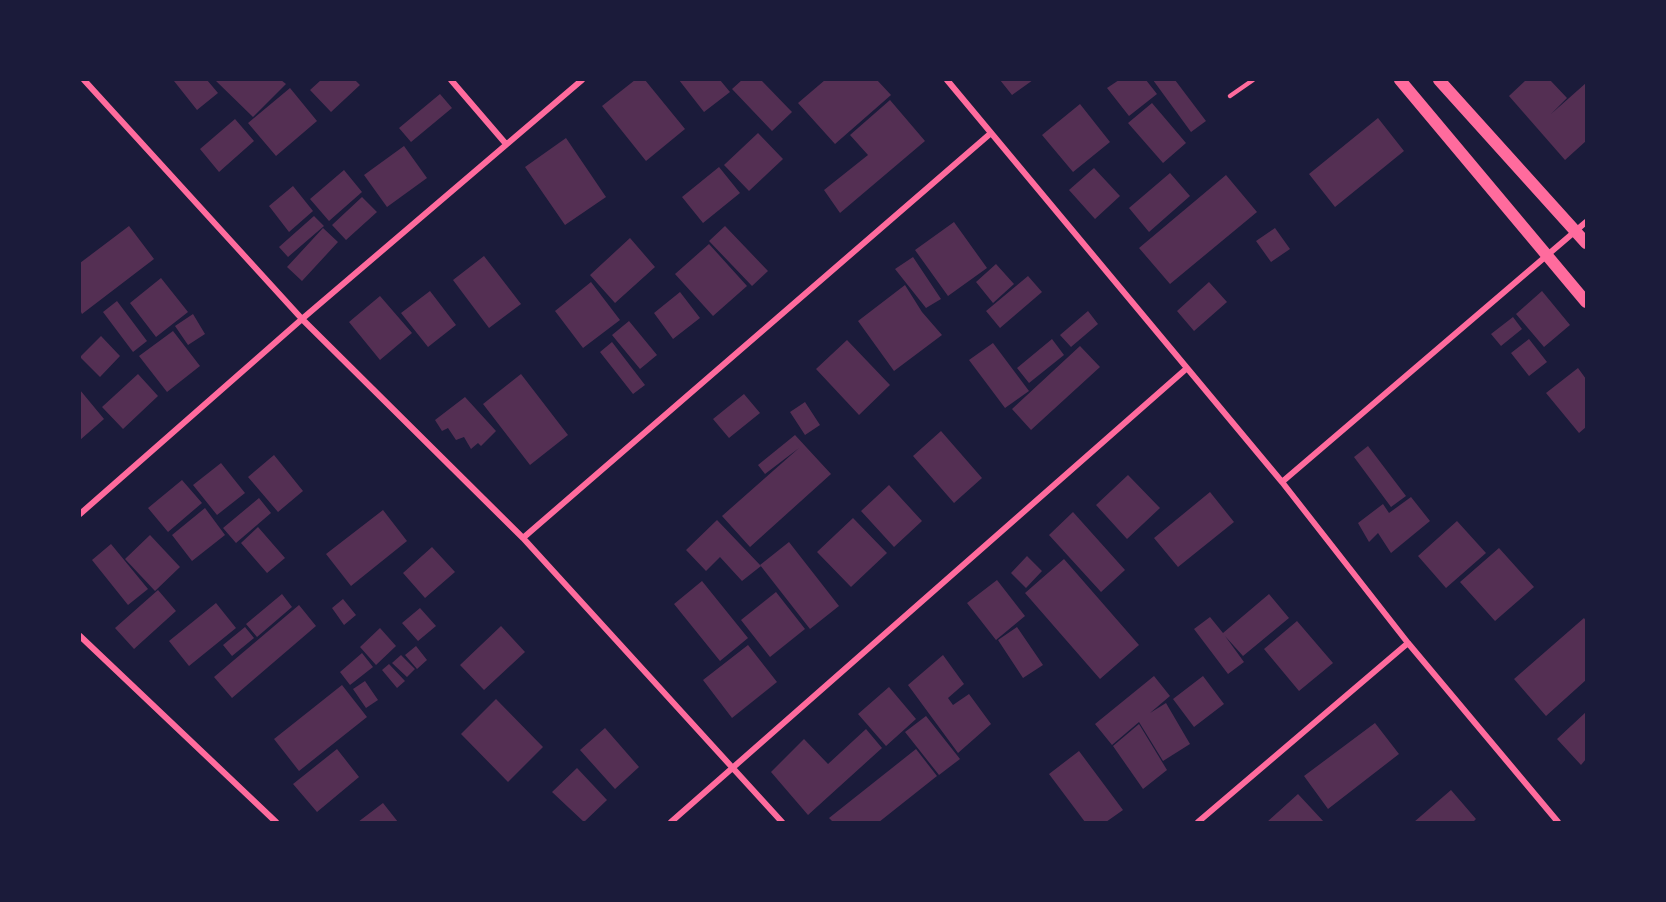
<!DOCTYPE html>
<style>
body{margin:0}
#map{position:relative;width:1666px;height:902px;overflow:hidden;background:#1b1b3a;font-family:Roboto,sans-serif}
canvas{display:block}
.frame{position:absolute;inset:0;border:81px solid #1b1b3a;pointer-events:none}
</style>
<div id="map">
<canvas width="1666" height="902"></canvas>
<div class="frame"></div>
</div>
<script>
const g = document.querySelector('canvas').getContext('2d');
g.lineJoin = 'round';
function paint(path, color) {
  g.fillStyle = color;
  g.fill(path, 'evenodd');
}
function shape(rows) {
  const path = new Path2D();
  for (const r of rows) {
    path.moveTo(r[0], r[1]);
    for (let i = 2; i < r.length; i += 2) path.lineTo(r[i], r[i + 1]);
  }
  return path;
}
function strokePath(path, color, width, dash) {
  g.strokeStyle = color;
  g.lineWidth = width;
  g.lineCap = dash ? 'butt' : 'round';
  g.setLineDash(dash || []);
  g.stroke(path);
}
paint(shape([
 [176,80,207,80,218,93,197,110,174,81],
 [215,80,281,80,286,84,253,117],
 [321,80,355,80,360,85,331,112,310,90],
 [635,80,645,80,685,129,646,161,602,106],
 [679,80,720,80,730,92,704,112],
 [742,80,761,80,792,112,772,131,732,89],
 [825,80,877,80,891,95,835,144,798,103],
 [1000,80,1033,80,1012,95],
 [1119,80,1146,80,1157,94,1129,116,1107,88],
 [1153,80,1175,80,1206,121,1191,132],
 [1526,80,1550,80,1567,98,1551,114,1586,83,1586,141,1565,160,1509,96],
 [290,88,317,121,276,156,248,123],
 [440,94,452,108,411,142,399,128],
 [890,100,925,141,840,213,824,190,868,155,850,135],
 [1152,103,1186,143,1163,163,1128,123],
 [1080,104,1110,142,1073,172,1042,135],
 [1378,118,1404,151,1335,207,1309,174],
 [235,119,254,141,219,172,200,149],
 [758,133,783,159,749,191,724,165],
 [566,138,606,197,565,225,525,167],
 [404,146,427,178,387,207,364,175],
 [719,167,740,193,703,223,682,197],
 [1094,168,1120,196,1095,219,1069,190],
 [344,170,362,192,329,221,310,199],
 [1170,173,1190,196,1149,232,1129,208],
 [1226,175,1257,212,1170,284,1139,248],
 [293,186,313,211,289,232,269,206],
 [362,197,377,212,346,240,332,225],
 [314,216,324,226,288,257,279,247],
 [954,222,987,268,948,296,915,250],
 [129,226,154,259,82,314,80,310,80,263],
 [725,226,768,271,752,286,709,241],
 [323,228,338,242,302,281,287,267],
 [1275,228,1290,249,1271,262,1256,241],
 [630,238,655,267,615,303,590,275],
 [709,244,747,286,713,316,675,274],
 [484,256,521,304,489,328,453,280],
 [913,257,941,299,926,308,895,269],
 [996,264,1014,284,993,303,976,282],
 [1028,276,1042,292,1000,328,986,311],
 [161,278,188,312,156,337,130,303],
 [591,282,620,320,583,348,555,311],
 [1209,282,1227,302,1194,331,1177,311],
 [905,285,922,312,942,335,894,371,858,321],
 [430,291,456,325,428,347,401,313],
 [1542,291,1570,325,1544,347,1516,314],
 [680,292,700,318,673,339,654,313],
 [380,296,412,333,380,360,349,322],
 [117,301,147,341,133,352,103,312],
 [1088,311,1098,324,1071,347,1060,335],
 [193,314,205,334,188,345,175,326],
 [1513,317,1522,329,1501,346,1491,334],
 [629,321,657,355,640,369,612,335],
 [173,331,200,366,167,392,139,356],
 [101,336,120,356,100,377,80,357],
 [1052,339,1064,355,1029,383,1017,368],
 [1529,339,1547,362,1529,376,1511,353],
 [847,340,890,385,859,415,816,369],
 [612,342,645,385,633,394,600,352],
 [993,343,1029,391,1005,408,969,360],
 [1080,346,1100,367,1031,430,1012,409],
 [1578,368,1586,379,1586,427,1579,433,1546,393],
 [138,374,158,396,123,429,102,407],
 [521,374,568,435,530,465,483,404],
 [80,390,104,419,80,440],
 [744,394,760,413,729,438,713,419],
 [465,397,496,431,481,446,478,443,471,449,464,437,456,440,448,428,442,431,435,420],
 [805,402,820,425,805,435,790,412],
 [941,431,982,478,954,503,913,456],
 [795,435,831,474,750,547,722,516,799,448,765,474,758,465],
 [1368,446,1406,496,1391,507,1354,457],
 [274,455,303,491,278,512,248,477],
 [221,463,245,493,217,515,193,485],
 [1128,475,1160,508,1127,539,1096,505],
 [182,480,202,503,168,532,148,508],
 [889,485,922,521,894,547,861,511],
 [1210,492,1234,522,1178,567,1154,538],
 [1411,497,1430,521,1391,553,1378,533,1369,542,1358,523,1383,504,1389,513],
 [259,498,271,513,236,543,223,528],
 [205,508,225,535,192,561,172,535],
 [383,510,407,541,351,586,326,554],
 [1073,512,1125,570,1101,592,1049,535],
 [853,518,887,553,851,587,817,552],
 [717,520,761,566,742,581,720,557,706,571,686,550],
 [1457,521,1486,553,1446,588,1418,556],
 [258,527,285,558,267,573,241,543],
 [150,535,180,567,155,591,125,559],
 [789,542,839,606,810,629,760,565],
 [111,544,148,589,128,605,92,560],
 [432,547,455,572,425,598,403,573],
 [1499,548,1534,587,1495,621,1460,582],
 [1027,556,1042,571,1026,588,1011,573],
 [1064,559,1139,645,1100,679,1025,593],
 [997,580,1025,616,996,640,967,603],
 [702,581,748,638,720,661,674,604],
 [158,590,176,611,134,649,115,628],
 [776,592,805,629,770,657,741,620],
 [282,594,292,607,257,637,246,624],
 [1269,594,1289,618,1243,656,1225,636,1244,662,1228,674,1194,629,1210,617,1223,633],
 [343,599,356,615,344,625,332,608],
 [216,603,236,628,189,666,169,641],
 [299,605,316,626,232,698,214,677],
 [420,608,436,626,418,641,402,623],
 [1584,618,1586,621,1586,680,1546,716,1514,679],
 [1297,621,1333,663,1299,691,1264,649],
 [501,626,525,652,484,690,460,665],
 [245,627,254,638,232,656,223,645],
 [1017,627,1043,665,1023,678,998,640],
 [380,628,396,646,376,665,360,647],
 [748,645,777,682,732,718,703,680],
 [416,646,427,660,417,669,405,655],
 [362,653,373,667,350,685,340,672],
 [401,655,415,669,407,677,392,663],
 [943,655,964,684,948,698,953,705,969,694,991,724,958,753,908,685],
 [389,664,405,681,397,688,382,670],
 [1154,676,1170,696,1150,713,1166,703,1190,744,1163,761,1139,722,1112,745,1095,724],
 [1203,676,1224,704,1194,727,1173,699],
 [365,681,378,700,366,708,353,689],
 [342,685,367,717,299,771,274,739],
 [889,687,916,719,886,746,858,714],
 [496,699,543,747,508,782,461,734],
 [1586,712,1586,759,1581,765,1557,739],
 [926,716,960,759,939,775,905,732],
 [1375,723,1399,754,1328,809,1304,776],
 [1139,724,1167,770,1143,789,1113,746],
 [605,728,639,767,615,789,580,750],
 [866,729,882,748,808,815,771,772,804,739,828,764],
 [337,749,359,777,317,812,293,784],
 [916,749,937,776,879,822,833,822,829,818],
 [1079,751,1123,810,1106,822,1085,822,1049,774],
 [577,768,607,800,584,822,552,792],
 [1451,790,1476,819,1473,822,1414,822],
 [1298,794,1324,822,1267,822],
 [383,803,398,822,358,822]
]), '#542f53');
strokePath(shape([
 [1230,96,1253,80]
]), '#ff6b9d', 4.5);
strokePath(shape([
 [84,80,302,319,523,538,782,822],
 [451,80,506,144],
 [947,80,1282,482,1408,643,1558,822],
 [1282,482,1586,222],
 [80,514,302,319,582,80],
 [523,538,991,133],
 [80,636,276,822],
 [671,822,1186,369],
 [1198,822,1408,643]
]), '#ff6b9d', 6);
strokePath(shape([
 [1400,80,1586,302],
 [1439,80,1586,243]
]), '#ff6b9d', 12);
</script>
